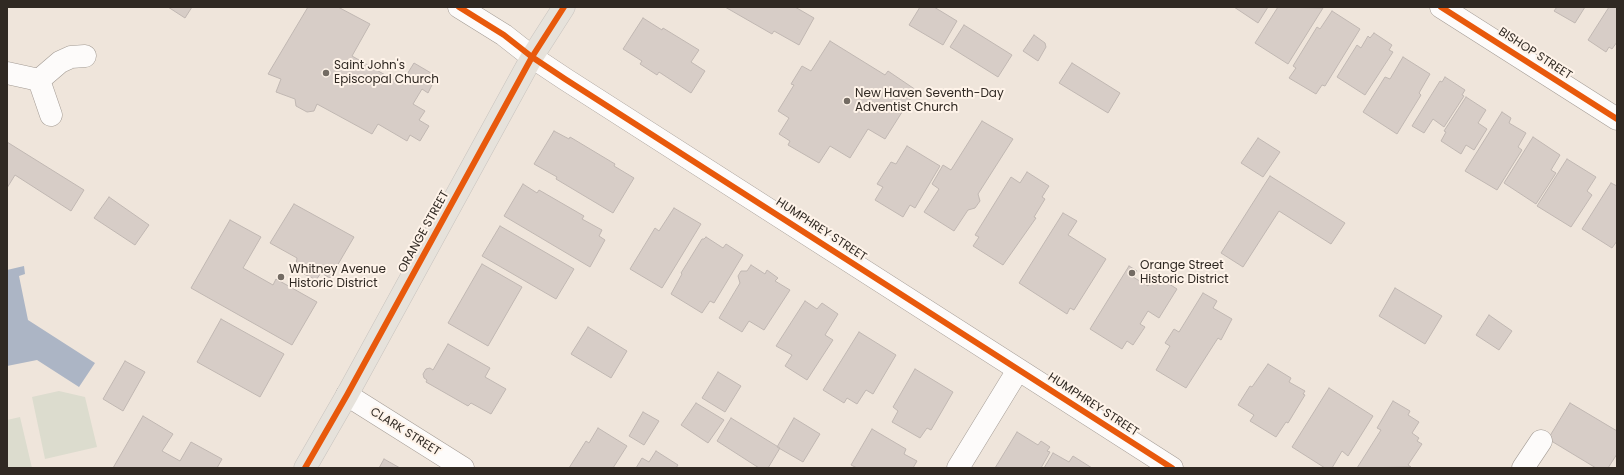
<!DOCTYPE html>
<style>
body{margin:0}
#map{position:relative;width:1624px;height:475px;overflow:hidden;background:#efe5db;font-family:Poppins,sans-serif}
canvas{display:block}
.frame{position:absolute;inset:0;border:8px solid #302923;pointer-events:none}
</style>
<div id="map">
<canvas width="1624" height="475"></canvas>
<div class="frame"></div>
</div>
<script>
const g = document.querySelector('canvas').getContext('2d');
g.lineJoin = 'round';
function paint(path, color) {
  g.fillStyle = color;
  g.fill(path, 'evenodd');
}
function shape(rows) {
  const path = new Path2D();
  for (const r of rows) {
    path.moveTo(r[0], r[1]);
    for (let i = 2; i < r.length; i += 2) path.lineTo(r[i], r[i + 1]);
  }
  return path;
}
function strokePath(path, color, width, dash) {
  g.strokeStyle = color;
  g.lineWidth = width;
  g.lineCap = dash ? 'butt' : 'round';
  g.setLineDash(dash || []);
  g.stroke(path);
}
function write(font, color, halo, rows, align = 'center') {
  g.font = font + ' Poppins,sans-serif';
  g.lineWidth = 4;
  g.setLineDash([]);
  g.textBaseline = 'middle';
  g.strokeStyle = halo;
  g.fillStyle = color;
  for (const [text, x, y, turn = 0] of rows) {
    g.save();
    g.translate(x, y);
    g.rotate((+turn || 0) * Math.PI / 180);
    g.textAlign = isNaN(turn) ? turn : align;
    if (halo) g.strokeText(text, 0, 0);
    g.fillText(text, 0, 0);
    g.restore();
  }
}
paint(shape([
 [59,391,85,397,97,447,45,459,32,397],
 [20,417,32,468,7,468,7,420]
]), '#dcdcce');
paint(shape([
 [24,266,25,274,19,276,28,320,95,363,79,387,37,360,7,366,7,270]
]), '#acb5c5');
const building = shape([
 [168,7,192,7,185,18,168,7],
 [308,7,338,7,370,24,352,56,401,84,414,63,431,73,428,78,434,81,428,93,422,89,413,104,425,111,419,120,429,126,420,141,410,135,407,141,378,124,372,134,317,104,314,111,307,112,296,106,295,99,276,92,281,79,268,74,308,7],
 [725,7,795,7,814,18,799,45,774,31,772,34,725,7],
 [920,7,934,7,957,21,943,45,909,25,920,7],
 [1234,7,1268,7,1258,23,1234,7],
 [1278,7,1323,8,1288,64,1255,43,1278,7],
 [1557,7,1585,7,1575,23,1554,11,1557,7],
 [1609,7,1617,7,1617,42,1612,49,1609,47,1606,52,1588,40,1609,7],
 [1332,11,1360,29,1325,86,1322,85,1316,94,1289,78,1296,68,1293,66,1317,27,1320,29,1332,11],
 [643,18,662,30,663,28,699,50,691,62,705,71,691,93,659,72,657,75,640,64,642,61,623,49,643,18],
 [964,25,1012,55,998,77,950,47,964,25],
 [1374,33,1392,45,1389,50,1393,52,1365,95,1337,77,1357,45,1361,48,1368,36,1370,38,1374,33],
 [1034,35,1045,43,1046,47,1038,61,1023,51,1034,35],
 [830,41,885,75,888,71,916,90,885,139,868,129,850,158,830,146,819,163,788,145,790,141,779,134,789,118,778,111,794,85,791,84,802,66,811,71,830,41],
 [1403,57,1430,74,1419,93,1421,95,1397,134,1363,112,1385,77,1390,79,1403,57],
 [1072,63,1120,93,1108,113,1059,83,1072,63],
 [1445,77,1465,90,1462,95,1464,96,1444,127,1433,119,1424,133,1412,126,1440,81,1442,82,1445,77],
 [1466,97,1486,110,1478,123,1487,129,1474,150,1466,145,1461,154,1441,141,1446,132,1444,131,1466,97],
 [1502,112,1511,118,1509,123,1526,133,1518,147,1522,150,1497,190,1465,171,1502,112],
 [982,121,1013,139,978,194,980,201,975,208,968,210,954,231,924,212,939,189,932,184,943,165,951,170,982,121],
 [554,131,569,139,570,137,615,164,614,166,634,178,613,213,556,179,557,177,534,164,554,131],
 [1533,137,1560,155,1551,170,1556,173,1536,204,1504,183,1533,137],
 [1258,138,1280,152,1263,177,1241,163,1258,138],
 [7,142,84,190,71,211,15,175,7,188,7,142],
 [907,146,940,166,915,208,910,205,903,217,875,200,883,187,877,184,891,162,896,164,907,146],
 [1567,159,1596,177,1587,191,1592,195,1571,227,1537,206,1567,159],
 [1027,172,1049,186,1042,197,1045,199,1034,217,1036,218,1003,265,973,246,979,237,975,235,1011,177,1020,183,1027,172],
 [1270,176,1345,223,1331,244,1279,211,1243,267,1221,253,1270,176],
 [1611,183,1617,186,1617,241,1612,248,1582,229,1611,183],
 [523,184,537,193,539,190,584,216,582,219,602,230,599,236,605,240,590,267,504,216,523,184],
 [109,197,149,225,135,245,94,218,109,197],
 [294,204,354,237,330,278,321,273,316,280,304,274,296,265,297,258,270,243,294,204],
 [674,208,701,224,662,288,630,269,655,228,659,231,674,208],
 [1063,213,1077,221,1068,235,1106,259,1074,310,1070,308,1067,314,1019,283,1063,213],
 [230,220,261,237,243,268,273,285,276,279,317,302,292,345,191,288,230,220],
 [500,226,574,269,556,299,482,256,500,226],
 [706,237,723,248,726,244,743,255,714,303,710,301,702,313,671,294,682,274,681,273,702,239,704,239,706,237],
 [482,264,522,287,488,346,448,323,482,264],
 [751,265,765,274,767,270,778,278,775,281,790,290,764,330,749,321,742,332,719,318,740,283,738,276,741,271,747,271,751,265],
 [1129,266,1137,271,1133,277,1148,286,1155,275,1177,289,1159,318,1148,311,1140,324,1145,327,1133,345,1127,341,1122,349,1090,329,1129,266],
 [1395,288,1442,316,1425,344,1379,316,1395,288],
 [1203,293,1217,301,1213,308,1232,319,1221,340,1218,338,1186,388,1156,370,1170,346,1165,343,1174,329,1179,332,1203,293],
 [805,301,817,309,822,303,838,314,825,335,833,340,807,380,785,366,792,355,776,346,805,301],
 [1489,315,1512,331,1499,350,1476,335,1489,315],
 [221,319,284,354,260,397,197,362,221,319],
 [588,327,627,351,611,378,571,354,588,327],
 [859,332,896,355,873,394,866,390,857,404,847,398,844,403,823,390,859,332],
 [448,344,490,368,485,377,506,389,491,414,471,403,468,406,426,382,427,380,424,378,423,374,426,369,430,368,433,370,448,344],
 [125,361,145,372,123,411,103,399,125,361],
 [1268,364,1291,378,1289,382,1305,391,1303,394,1305,395,1288,423,1286,422,1276,437,1250,421,1254,415,1238,405,1250,386,1252,387,1268,364],
 [915,369,953,392,931,430,927,428,920,438,892,422,898,411,893,407,915,369],
 [718,372,741,386,725,412,702,398,718,372],
 [1329,388,1373,416,1348,456,1342,451,1332,468,1325,468,1292,447,1329,388],
 [1393,401,1410,411,1408,415,1419,422,1412,433,1419,438,1417,441,1422,444,1408,465,1411,467,1357,468,1381,430,1377,428,1393,401],
 [696,403,724,420,708,443,681,425,696,403],
 [1570,403,1617,431,1617,454,1608,468,1596,468,1548,439,1570,403],
 [643,412,659,421,644,445,629,436,643,412],
 [143,416,173,434,162,451,180,461,191,442,222,459,217,468,113,468,143,416],
 [731,418,780,448,768,468,759,468,717,441,731,418],
 [794,418,820,434,803,462,777,447,794,418],
 [598,428,627,446,613,468,569,468,586,441,589,443,598,428],
 [872,429,906,449,904,454,917,461,913,468,857,468,851,465,872,429],
 [1017,432,1038,445,1041,441,1050,447,1047,451,1050,452,1041,468,995,468,1017,432],
 [656,451,678,465,676,468,636,468,642,458,649,462,656,451],
 [1053,453,1069,462,1073,456,1092,468,1044,468,1053,453],
 [384,459,400,468,379,468,384,459]
]);
paint(building, '#d7cdc7');
strokePath(building, '#c0b7b2', 1);
const minor = shape([
 [459,7,504,35,532,57,565,79,1172,468],
 [1441,7,1617,119],
 [7,73,39,80],
 [39,80,60,62,71,57,85,56],
 [39,80,51,115],
 [347,395,463,468],
 [958,468,1018,370],
 [1523,468,1541,441]
]);
const major = shape([
 [305,468,347,395,532,57,564,7]
]);
strokePath(minor, '#a39b94', 23);
strokePath(major, '#c8c3be', 23);
strokePath(minor, '#fdfbfa', 22);
strokePath(major, '#e6e2db', 22);
strokePath(shape([
 [459,7,504,35,532,57,565,79,1172,468],
 [1441,7,1617,119],
 [305,468,347,395,532,57,564,7]
]), '#e8590c', 6);
for (const [x, y, r, color] of [
 [326,73,4,"#736b63"],
 [847,101,4,"#736b63"],
 [1132,273,4,"#736b63"],
 [281,277,4,"#736b63"]
]) {
  const dot = new Path2D();
  dot.arc(x, y, r, 0, 2 * Math.PI);
  g.fillStyle = color;
  g.fill(dot);
  strokePath(dot, '#fef3e9', 1.5);
}
write('12px', '#302923', '#fef3e9', [
 ["BISHOP STREET",1535,54,33],
 ["HUMPHREY STREET",821,230,33],
 ["ORANGE STREET",424,232,-61],
 ["HUMPHREY STREET",1093,405,33],
 ["CLARK STREET",405,432,32]
]);
write('12px', '#302923', '#fef3e9', [
 ["Saint John's",334,66],
 ["Episcopal Church",334,80],
 ["New Haven Seventh-Day",855,94],
 ["Adventist Church",855,108],
 ["Orange Street",1140,266],
 ["Historic District",1140,280],
 ["Whitney Avenue",289,270],
 ["Historic District",289,284]
], 'left');
</script>
